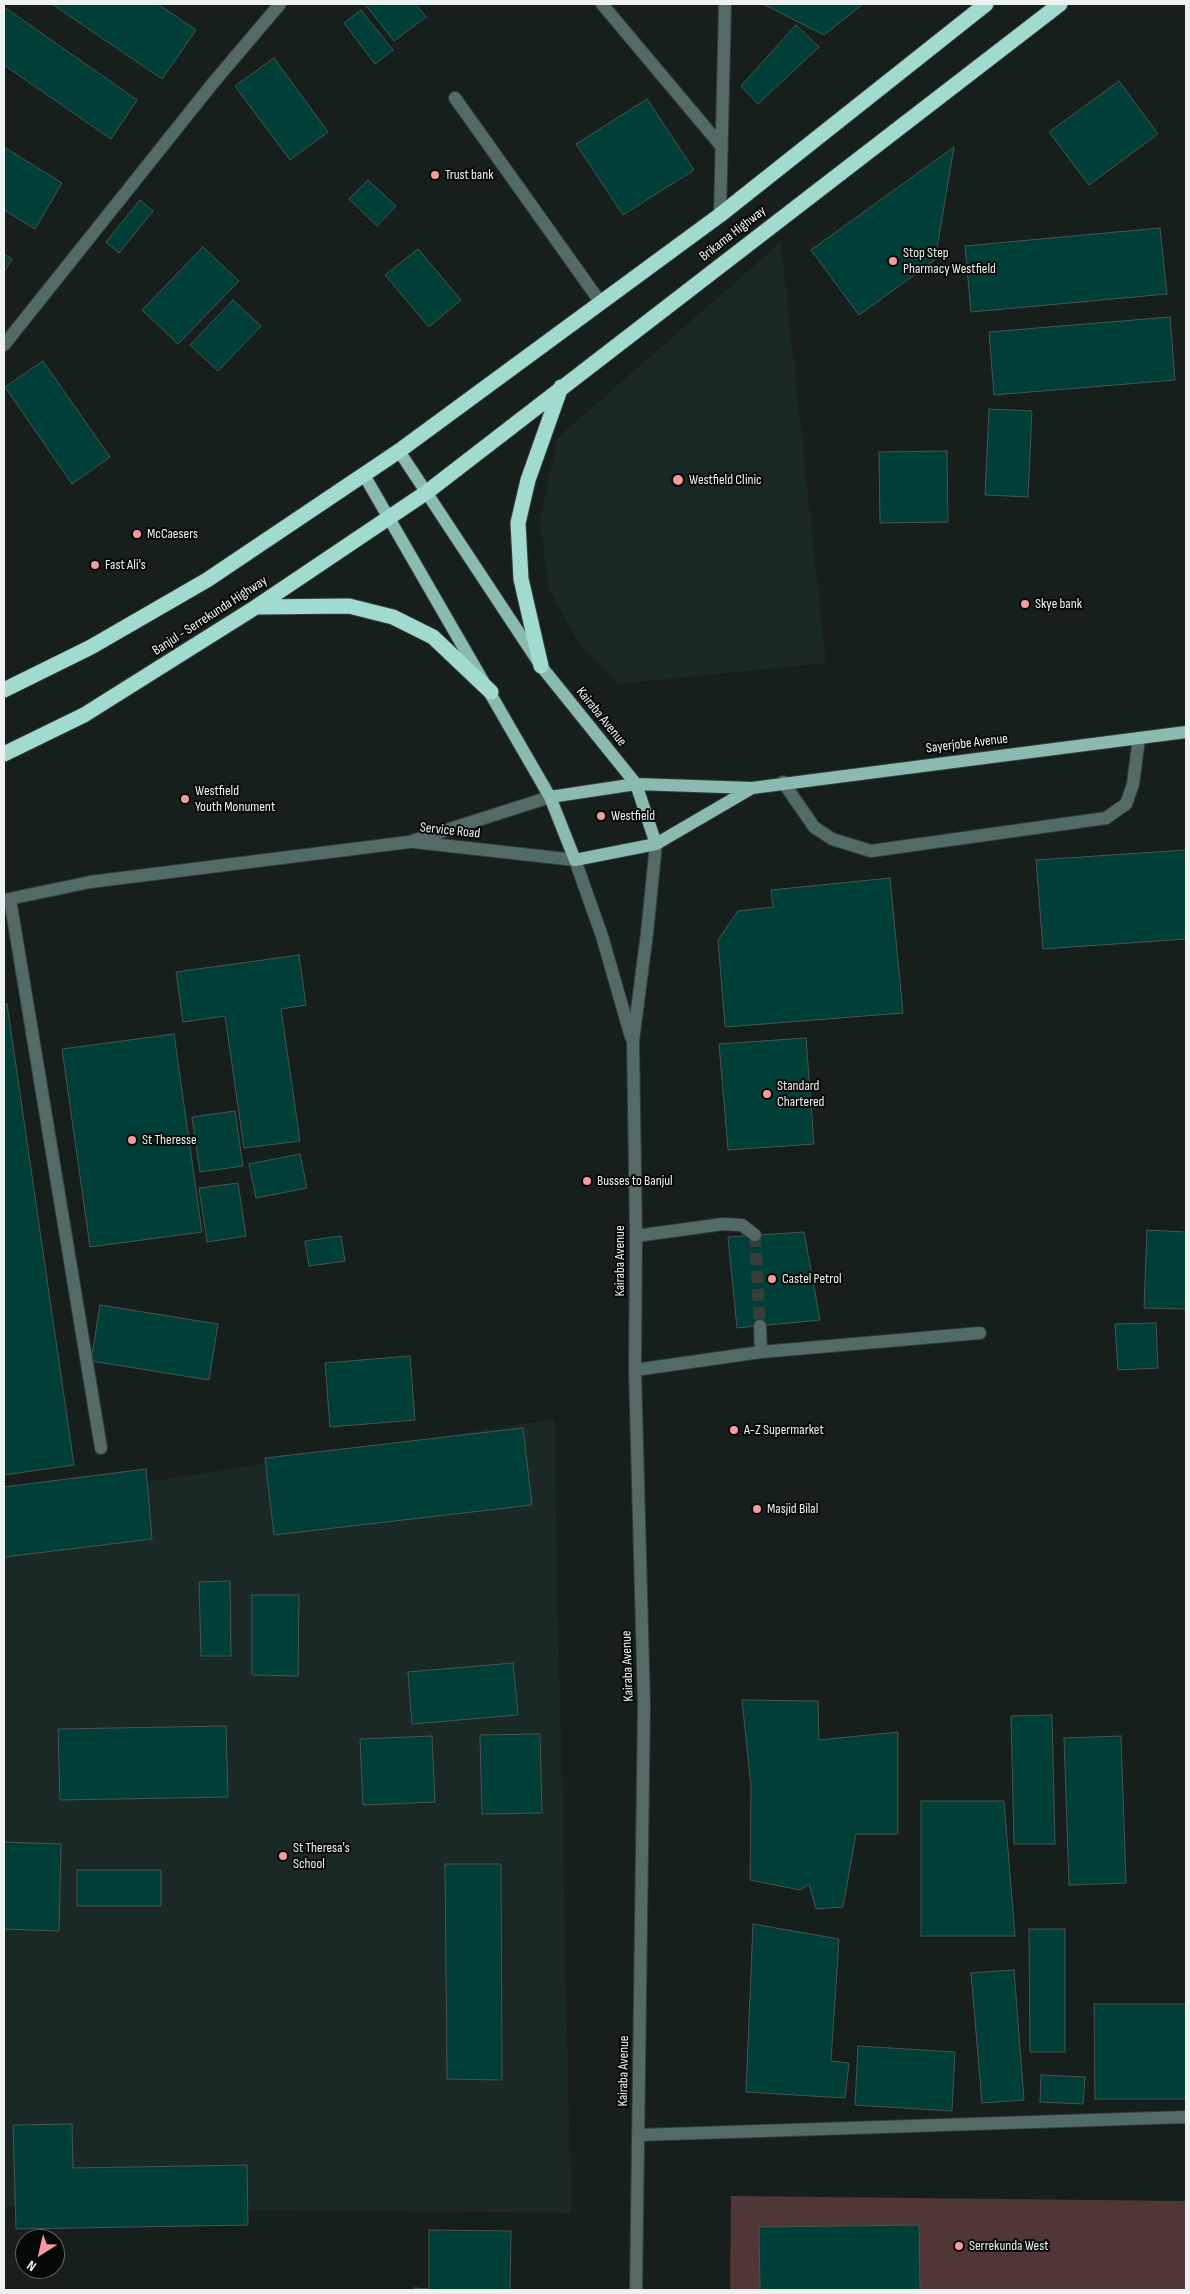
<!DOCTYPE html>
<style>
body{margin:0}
#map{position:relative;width:1190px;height:2294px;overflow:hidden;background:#171f1d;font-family:"Sofia Sans Condensed",sans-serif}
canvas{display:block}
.frame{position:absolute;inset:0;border:5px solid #ecf2f0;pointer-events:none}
.north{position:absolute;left:15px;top:2229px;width:50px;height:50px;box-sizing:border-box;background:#050807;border:1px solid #616664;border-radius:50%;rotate:215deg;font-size:14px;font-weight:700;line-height:20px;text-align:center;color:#ecf2f0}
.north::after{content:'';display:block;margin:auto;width:18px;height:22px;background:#f59b9c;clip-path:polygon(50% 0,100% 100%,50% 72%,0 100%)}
</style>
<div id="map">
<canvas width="1190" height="2294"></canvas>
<div class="frame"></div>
<div class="north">N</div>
</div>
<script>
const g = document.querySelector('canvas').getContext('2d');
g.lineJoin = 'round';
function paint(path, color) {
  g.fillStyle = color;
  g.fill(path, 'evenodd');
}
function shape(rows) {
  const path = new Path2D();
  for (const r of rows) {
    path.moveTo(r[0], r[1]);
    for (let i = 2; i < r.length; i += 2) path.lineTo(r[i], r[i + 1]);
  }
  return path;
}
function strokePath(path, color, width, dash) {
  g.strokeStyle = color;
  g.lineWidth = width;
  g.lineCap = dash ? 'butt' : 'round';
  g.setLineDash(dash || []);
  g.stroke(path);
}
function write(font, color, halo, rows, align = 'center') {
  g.font = font + ' "Sofia Sans Condensed",sans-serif';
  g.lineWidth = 4;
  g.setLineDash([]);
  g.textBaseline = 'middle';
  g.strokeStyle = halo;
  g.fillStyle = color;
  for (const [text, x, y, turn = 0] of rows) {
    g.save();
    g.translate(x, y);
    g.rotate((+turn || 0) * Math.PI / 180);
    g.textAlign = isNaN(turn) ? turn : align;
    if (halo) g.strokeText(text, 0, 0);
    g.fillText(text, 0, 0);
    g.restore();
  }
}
paint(shape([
 [781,242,826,663,619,684,581,646,549,590,540,522,557,438],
 [554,1419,571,2213,4,2207,4,1504]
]), '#1a2926');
paint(shape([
 [731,2196,1186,2201,1186,2290,730,2290]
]), '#503636');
const building = shape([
 [52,4,158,4,196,30,162,79,52,4],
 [365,4,416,4,426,17,394,41,365,4],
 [763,4,863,4,824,35,763,4],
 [4,7,137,100,111,139,4,65,4,7],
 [361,10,393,50,375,64,344,23,361,10],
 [796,25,819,47,758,104,741,86,796,25],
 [274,58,328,132,290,160,235,86,274,58],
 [1119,81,1158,134,1089,185,1049,132,1119,81],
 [647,99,694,170,623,215,576,144,647,99],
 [4,147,62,183,35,229,4,210,4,147],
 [954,147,935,260,859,315,811,250,954,147],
 [368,180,396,206,377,226,349,199,368,180],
 [140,200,153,211,119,253,106,242,140,200],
 [1160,228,1167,294,971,312,965,246,1160,228],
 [203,247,239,281,178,344,142,310,203,247],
 [418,249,461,300,429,327,385,275,418,249],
 [4,254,12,259,4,272,4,254],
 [233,300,261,326,218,371,190,345,233,300],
 [1170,317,1175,380,994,395,989,332,1170,317],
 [43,361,110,457,72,484,5,387,43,361],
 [989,409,1032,411,1028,497,985,495,989,409],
 [947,451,948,522,880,523,879,452,947,451],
 [1186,850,1186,939,1043,949,1036,860,1186,850],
 [890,878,903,1013,725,1027,718,940,738,911,773,907,771,890,890,878],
 [299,955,306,1005,281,1009,300,1141,244,1148,225,1016,183,1022,176,972,299,955],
 [7,1004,74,1465,4,1475,4,1005,7,1004],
 [174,1034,202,1232,90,1247,62,1049,174,1034],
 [806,1038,814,1144,728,1150,719,1044,806,1038],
 [235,1111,243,1166,200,1172,192,1117,235,1111],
 [300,1154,307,1188,256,1198,249,1164,300,1154],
 [238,1183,246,1236,207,1242,199,1188,238,1183],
 [1147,1230,1186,1232,1186,1309,1144,1308,1147,1230],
 [804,1232,820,1320,737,1328,728,1237,804,1232],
 [341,1236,345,1261,309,1266,305,1241,341,1236],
 [100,1305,218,1324,209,1380,91,1361,100,1305],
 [1156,1323,1158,1368,1118,1370,1115,1324,1156,1323],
 [410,1356,415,1420,330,1427,325,1363,410,1356],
 [523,1428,532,1505,274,1535,265,1458,523,1428],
 [146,1469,152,1539,4,1557,4,1487,146,1469],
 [230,1581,231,1656,201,1656,199,1582,230,1581],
 [252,1595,299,1595,298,1676,252,1675,252,1595],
 [513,1663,518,1715,412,1724,408,1672,513,1663],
 [742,1700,818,1701,819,1740,898,1732,898,1834,856,1834,843,1907,816,1909,809,1884,800,1890,750,1880,751,1787,742,1700],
 [1052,1715,1055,1844,1014,1844,1011,1716,1052,1715],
 [226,1726,228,1797,60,1800,58,1729,226,1726],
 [540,1734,542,1813,482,1814,480,1735,540,1734],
 [432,1736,435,1802,363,1805,360,1739,432,1736],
 [1121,1736,1126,1883,1069,1885,1064,1738,1121,1736],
 [921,1801,1004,1801,1015,1936,921,1936,921,1801],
 [4,1842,61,1844,59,1931,4,1929,4,1842],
 [445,1864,501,1864,502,2080,447,2079,445,1864],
 [77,1870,161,1870,161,1906,77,1906,77,1870],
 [753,1924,839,1939,831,2061,849,2063,845,2098,746,2092,753,1924],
 [1029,1929,1065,1929,1065,2052,1030,2052,1029,1929],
 [1014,1970,1024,2100,982,2103,971,1973,1014,1970],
 [1094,2004,1186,2004,1186,2099,1095,2099,1094,2004],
 [858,2046,955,2052,952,2111,855,2105,858,2046],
 [1041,2075,1085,2077,1083,2104,1040,2102,1041,2075],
 [72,2124,73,2168,247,2165,248,2225,16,2229,13,2125,72,2124],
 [919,2225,920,2290,760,2290,759,2227,919,2225],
 [429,2230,511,2231,510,2290,414,2290,414,2288,429,2289,429,2230]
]);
paint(building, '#003f37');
strokePath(building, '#4a5351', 1);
strokePath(shape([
 [755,1235,760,1326]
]), '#373f3d', 12, [12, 6]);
const minor = shape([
 [602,4,722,147],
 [455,98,601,303],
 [720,215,725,4],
 [4,345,213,83,280,4],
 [783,782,814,827,832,839,871,851,1106,818,1126,804,1133,784,1139,738],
 [414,842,575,860,602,936,631,1037],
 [10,899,101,1448],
 [4,900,90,882,409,842,550,797],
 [636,1236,723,1224,742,1225,755,1235],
 [760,1326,761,1352],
 [635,1370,761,1352,980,1333],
 [638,2135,1186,2117],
 [636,2290,644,1704,635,1370,636,1236,633,1041,647,933,656,844]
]);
const major = shape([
 [399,451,541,666,636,784,656,844],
 [364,475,550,797,575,860,656,844,752,788],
 [550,797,636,784,752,788,1186,732]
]);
const highway = shape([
 [256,607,349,606,393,617,433,637,491,692],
 [541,666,521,579,518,523,528,480,561,387],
 [4,690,91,647,207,580,399,451,720,215,986,4],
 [4,754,84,715,256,607,427,492,1060,4]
]);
strokePath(minor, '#353d3b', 14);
strokePath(major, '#353d3b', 14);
strokePath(highway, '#353d3b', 17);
strokePath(minor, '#546a66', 12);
strokePath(major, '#8bbab0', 12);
strokePath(highway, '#a1dace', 15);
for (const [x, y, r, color] of [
 [435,175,5,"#f59b9c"],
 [893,261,5,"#f59b9c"],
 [678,480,6,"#f59b9c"],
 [137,534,5,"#f59b9c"],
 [95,565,5,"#f59b9c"],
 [1025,604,5,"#f59b9c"],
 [185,799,5,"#f59b9c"],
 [601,816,5,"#f59b9c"],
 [767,1094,5,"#f59b9c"],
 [132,1140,5,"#f59b9c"],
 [587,1181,5,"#f59b9c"],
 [772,1279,5,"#f59b9c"],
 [734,1430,5,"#f59b9c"],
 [757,1509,5,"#f59b9c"],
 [283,1856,5,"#f59b9c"],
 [959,2246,5,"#f59b9c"]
]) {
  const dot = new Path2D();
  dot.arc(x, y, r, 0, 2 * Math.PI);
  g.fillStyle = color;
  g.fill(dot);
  strokePath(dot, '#050807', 2);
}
write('14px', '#ecf2f0', '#050807', [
 ["Trust bank",445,175],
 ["Stop Step",903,253],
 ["Pharmacy Westfield",903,269],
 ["Westfield Clinic",689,480],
 ["McCaesers",147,534],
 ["Fast Ali's",105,565],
 ["Skye bank",1035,604],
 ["Westfield",195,791],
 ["Youth Monument",195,807],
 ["Westfield",611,816],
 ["Standard",777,1086],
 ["Chartered",777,1102],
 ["St Theresse",142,1140],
 ["Busses to Banjul",597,1181],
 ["Castel Petrol",782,1279],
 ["A-Z Supermarket",744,1430],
 ["Masjid Bilal",767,1509],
 ["St Theresa's",293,1848],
 ["School",293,1864],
 ["Serrekunda West",969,2246]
], 'left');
write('14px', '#ecf2f0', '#050807', [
 ["Brikama Highway",733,234,-38],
 ["Banjul - Serrekunda Highway",210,616,-33],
 ["Kairaba Avenue",601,717,51],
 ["Sayerjobe Avenue",967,744,-7],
 ["Service Road",450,831,6],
 ["Kairaba Avenue",620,1261,-90],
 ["Kairaba Avenue",628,1666,-92],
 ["Kairaba Avenue",624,2071,-89]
]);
</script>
